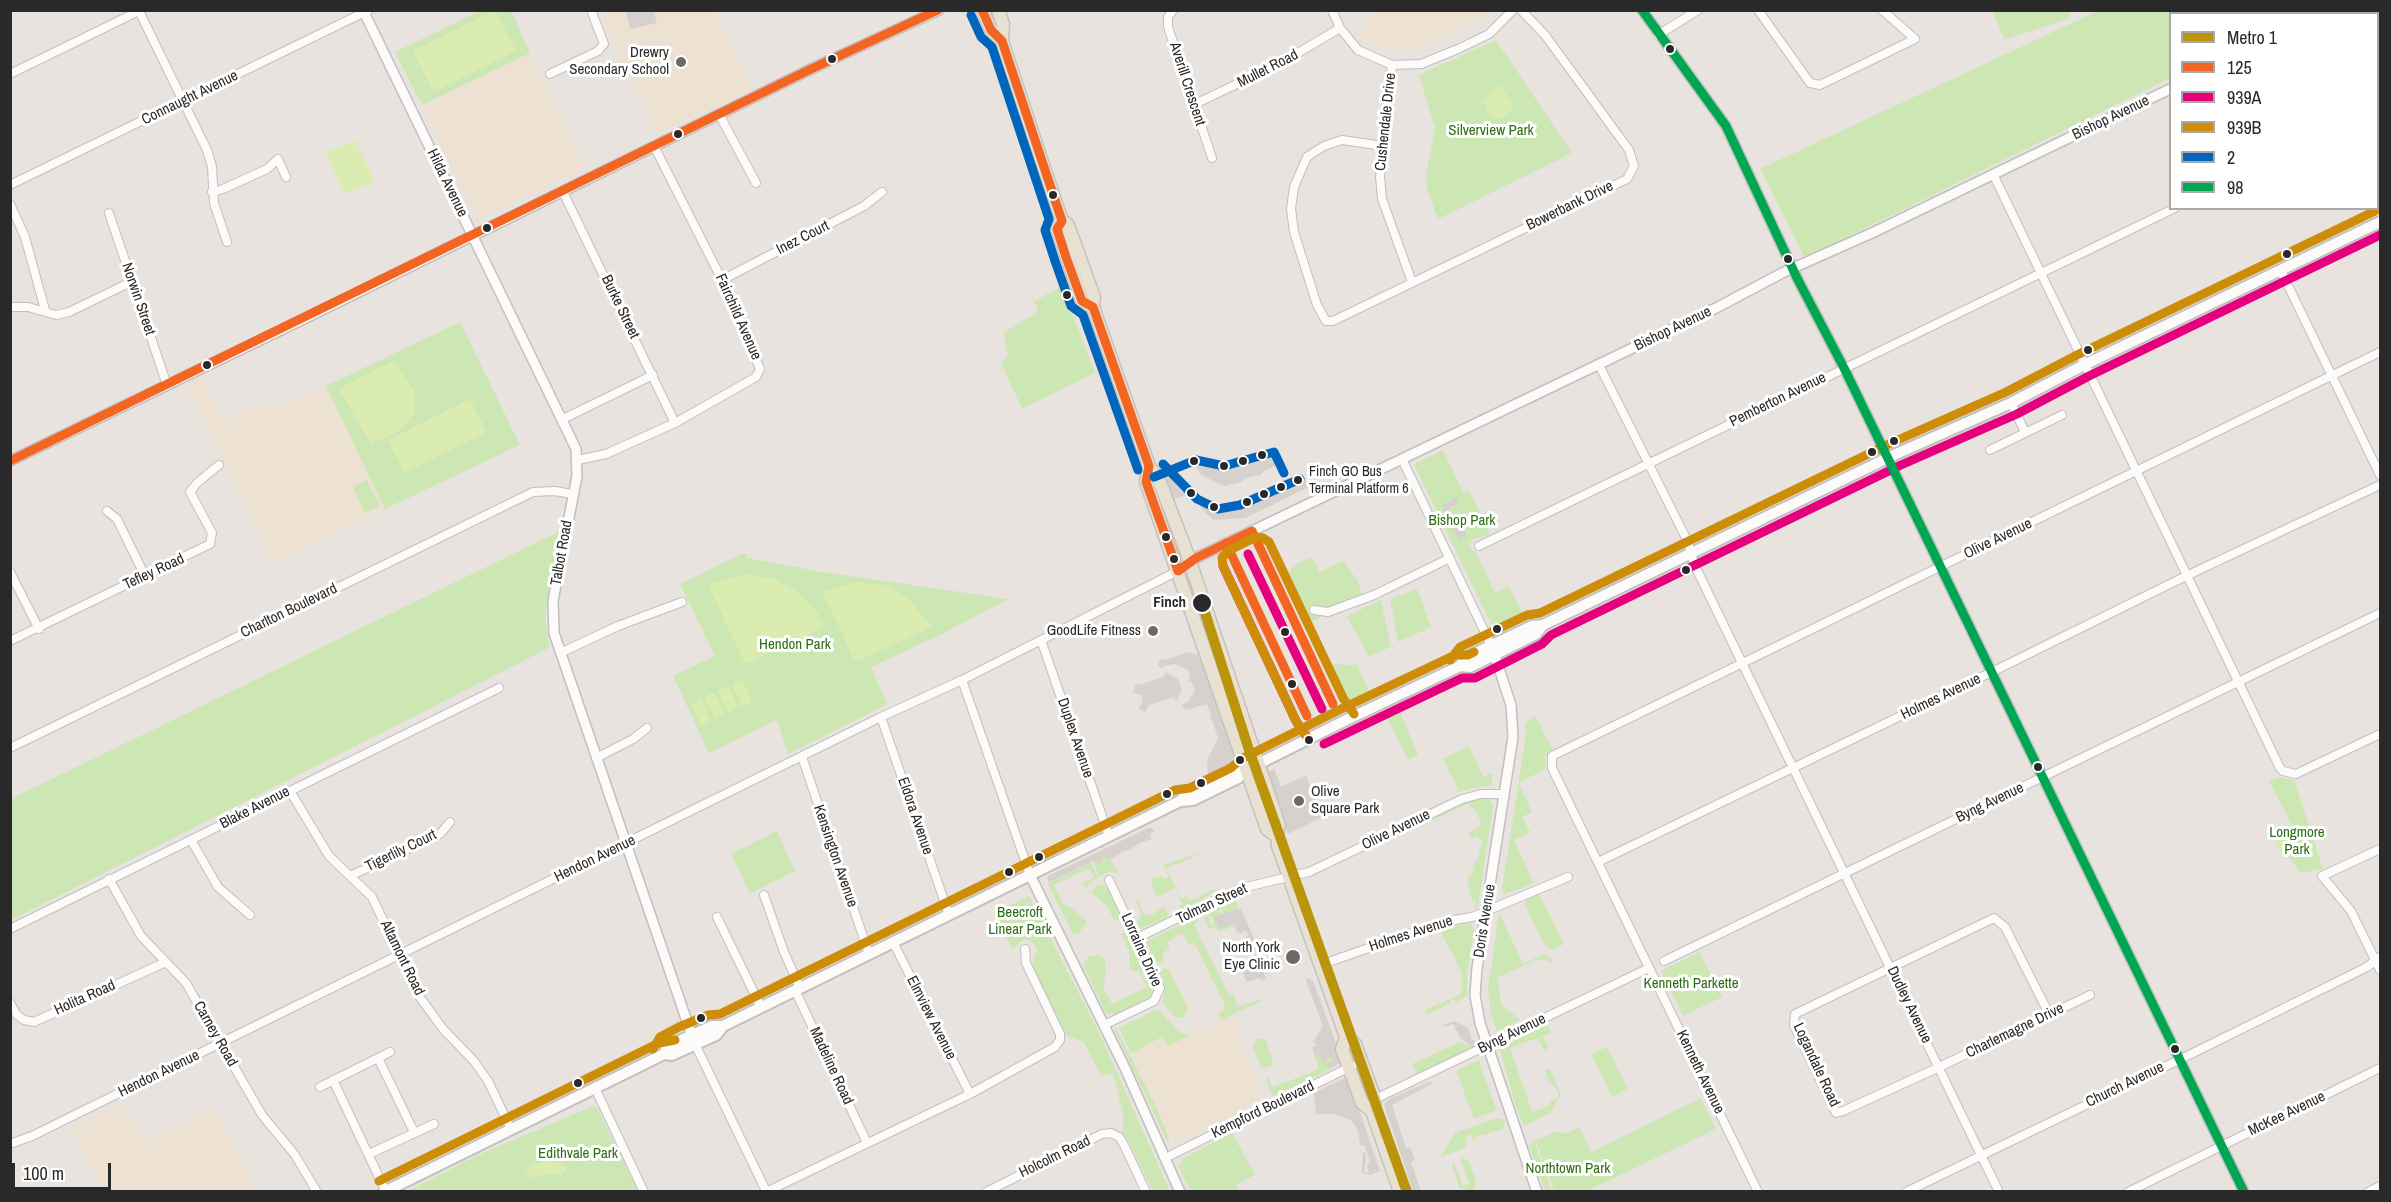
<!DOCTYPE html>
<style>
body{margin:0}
#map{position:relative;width:2391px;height:1202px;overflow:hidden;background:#e8e3de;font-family:"Archivo Narrow",sans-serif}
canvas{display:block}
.frame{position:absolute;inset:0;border:12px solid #292929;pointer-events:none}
.legend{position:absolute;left:2169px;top:12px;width:210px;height:198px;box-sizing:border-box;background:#fff;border:2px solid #a9a9a9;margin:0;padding:8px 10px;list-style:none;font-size:18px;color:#292929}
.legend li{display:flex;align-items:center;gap:12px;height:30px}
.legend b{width:30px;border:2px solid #a9a9a9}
.scale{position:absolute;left:12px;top:1163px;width:99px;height:27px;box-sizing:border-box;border:3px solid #292929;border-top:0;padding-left:8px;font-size:18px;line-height:21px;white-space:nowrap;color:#292929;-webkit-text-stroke:4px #fff;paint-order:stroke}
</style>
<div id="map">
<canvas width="2391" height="1202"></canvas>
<div class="frame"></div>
<ul class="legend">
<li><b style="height:8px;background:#ba950c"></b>Metro 1</li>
<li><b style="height:8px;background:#f26522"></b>125</li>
<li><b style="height:8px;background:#e5007d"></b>939A</li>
<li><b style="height:8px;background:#ce8d08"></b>939B</li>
<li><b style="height:8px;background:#0065bd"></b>2</li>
<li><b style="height:8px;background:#00a651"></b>98</li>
</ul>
<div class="scale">100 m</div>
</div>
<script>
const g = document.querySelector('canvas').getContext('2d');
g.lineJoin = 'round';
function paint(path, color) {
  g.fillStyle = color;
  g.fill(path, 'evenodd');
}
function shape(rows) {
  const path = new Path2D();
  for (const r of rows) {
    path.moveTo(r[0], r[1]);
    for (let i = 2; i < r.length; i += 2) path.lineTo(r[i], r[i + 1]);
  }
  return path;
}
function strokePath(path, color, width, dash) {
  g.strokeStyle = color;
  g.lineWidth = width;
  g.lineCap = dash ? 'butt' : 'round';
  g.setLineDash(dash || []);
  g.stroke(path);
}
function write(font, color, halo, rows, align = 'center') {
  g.font = font + ' "Archivo Narrow",sans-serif';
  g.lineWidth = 6;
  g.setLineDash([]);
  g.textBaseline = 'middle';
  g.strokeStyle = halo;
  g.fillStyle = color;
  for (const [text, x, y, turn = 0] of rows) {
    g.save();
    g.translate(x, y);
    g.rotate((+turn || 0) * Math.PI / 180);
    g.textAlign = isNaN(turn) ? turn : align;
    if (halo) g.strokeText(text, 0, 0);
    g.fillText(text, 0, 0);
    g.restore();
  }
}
paint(shape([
 [1376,10,1493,10,1493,11,1419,49,1388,49,1358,36],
 [618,11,714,11,754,89,658,133,601,19],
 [530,53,586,168,477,220,422,105],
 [202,377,223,421,265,402,269,411,326,386,385,509,273,563,186,384],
 [1233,1014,1262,1097,1248,1104,1243,1110,1175,1143,1131,1053,1163,1037,1168,1046],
 [124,1103,146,1141,214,1107,253,1182,235,1191,106,1191,70,1130]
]), '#ede1d1');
paint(shape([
 [511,10,530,53,422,105,395,52,480,11],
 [2100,10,2288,11,2285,14,2170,14,2170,78,1805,258,1760,169],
 [1992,11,2071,11,2069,19,2005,39],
 [1496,40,1572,153,1438,219,1427,190,1426,174,1435,128,1419,75],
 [1062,286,1095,373,1022,409,1001,363,1008,355,1003,333,1036,313,1038,308,1033,302],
 [460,322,520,445,385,509,326,386],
 [1443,450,1463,492,1469,490,1490,535,1473,539,1470,544,1471,549,1476,553,1495,593,1509,587,1526,620,1501,633,1495,632,1414,464],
 [367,480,380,506,365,513,353,487],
 [558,532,545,618,549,648,11,920,11,799],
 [742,554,746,554,747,558,823,572,1008,599,942,634,871,667,887,704,788,754,777,720,709,753,673,676,715,656,680,584],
 [1310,557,1316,564,1319,572,1344,561,1357,580,1362,594,1307,625,1283,578,1295,565],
 [1417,589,1431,627,1398,642,1390,599],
 [1381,600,1391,647,1368,656,1347,616],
 [1328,664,1357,665,1371,695,1344,708,1330,678],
 [1400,712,1418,755,1408,760,1387,718],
 [1535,715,1552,749,1545,757,1546,769,1520,782,1520,786,1532,812,1522,817,1530,832,1514,840,1534,883,1504,894,1502,889,1525,742,1526,723],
 [1469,746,1483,777,1493,773,1491,785,1454,792,1458,789,1443,759],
 [2277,777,2294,780,2323,869,2301,873,2271,833,2292,825,2269,781],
 [1485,798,1490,799,1493,806,1478,906,1475,910,1475,901,1472,902,1467,877,1472,874,1475,862,1478,860,1481,844,1484,844,1477,836,1471,838,1468,833,1482,825,1476,811,1467,804,1390,841,1394,836,1449,809,1465,802],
 [777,831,795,871,750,894,731,854],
 [1202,852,1178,865,1177,863,1166,868,1181,899,1187,896,1190,901,1214,889,1216,891,1183,910,1178,907,1182,904,1175,888,1157,897,1150,879,1161,876,1164,879,1169,877,1163,865],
 [1105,856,1108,861,1111,860,1118,873,1108,872,1099,877,1093,861,1101,861],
 [1091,863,1098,878,1091,882,1086,888,1081,884,1094,878,1089,868,1054,885,1063,904,1073,909,1087,922,1078,934,1073,934,1048,884],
 [1101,884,1110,891,1121,914,1120,919,1114,920,1107,906,1091,892,1096,886],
 [1243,894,1244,897,1236,901,1239,908,1223,914,1221,908,1219,910,1221,914,1214,917,1219,929,1234,924,1235,926,1218,932,1215,926,1209,929,1203,917,1209,914,1210,926,1215,924,1208,910],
 [1539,894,1564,944,1552,950,1543,943,1525,905,1525,900],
 [1029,896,1100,1035,1170,1191,1153,1191,1128,1140,1122,1133,1124,1118,1113,1073,1101,1076,1084,1042,1065,1035,1032,966,1037,949,1034,944,1028,940,1022,940,1013,950,994,913],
 [1138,900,1145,916,1155,913,1163,907,1168,912,1167,918,1139,929,1137,925,1141,913,1136,901],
 [1499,912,1523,964,1544,954,1552,959,1551,963,1545,960,1535,960,1497,978,1502,1005,1520,1020,1497,1031,1491,1015,1488,990],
 [1194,918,1198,922,1194,925,1229,995,1235,994,1236,1004,1239,1006,1270,997,1221,1020,1218,1014,1224,1010,1224,1003,1194,942,1189,945,1183,934,1180,934,1167,942,1170,948,1162,954,1165,960,1158,963,1154,961,1146,941],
 [1470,923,1474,930,1467,974,1467,996,1457,1002,1453,999,1450,1000,1450,1003,1427,1015,1425,1010,1461,994,1462,973,1439,928],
 [1127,932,1131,934,1156,987,1151,997,1115,1015,1111,1012,1110,1015,1105,1011,1083,965,1089,956,1097,955,1105,958,1106,973,1103,987,1112,1004,1147,987,1142,977,1147,975,1146,973,1140,975,1140,971,1130,970,1129,951,1121,934],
 [1699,952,1722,997,1683,1016,1661,971],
 [1165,968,1169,970,1187,1005,1187,1012,1182,1018,1175,1017,1163,1003,1165,985,1159,972],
 [1158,1009,1179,1032,1191,1035,1168,1046,1162,1037,1131,1053,1119,1028],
 [1546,1022,1551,1033,1543,1037,1549,1048,1544,1050,1538,1038,1510,1048,1532,1112,1549,1106,1551,1101,1559,1098,1556,1087,1549,1082,1545,1069,1550,1069,1561,1095,1550,1113,1524,1126,1517,1110,1500,1050,1505,1047,1503,1044,1505,1042],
 [1115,1026,1158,1111,1170,1141,1167,1141,1115,1031],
 [1258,1038,1266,1040,1273,1061,1272,1065,1267,1068,1261,1067,1253,1047,1253,1043],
 [1462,1041,1464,1045,1470,1044,1473,1048,1416,1074,1412,1064],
 [1607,1047,1628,1089,1612,1097,1591,1054],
 [1319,1054,1322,1062,1332,1055,1334,1061,1327,1064,1330,1069,1274,1096,1272,1095,1266,1080,1268,1077,1272,1087,1308,1074,1317,1069,1319,1066,1315,1056],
 [1479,1060,1496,1110,1474,1119,1456,1071],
 [1701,1098,1716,1129,1587,1191,1554,1191,1536,1141,1555,1132,1568,1133,1579,1127,1591,1152],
 [593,1106,597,1108,638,1191,406,1192,474,1157],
 [1496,1118,1505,1120,1504,1126,1501,1130,1478,1136,1472,1141,1472,1136,1469,1131,1470,1135,1467,1137,1466,1146,1461,1150,1433,1159,1442,1155,1455,1133],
 [1232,1133,1255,1175,1236,1185,1239,1191,1191,1191,1180,1169,1179,1165,1183,1163,1181,1159],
 [1534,1140,1552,1191,1545,1191,1529,1146],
 [1463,1157,1469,1162,1476,1181,1475,1188,1470,1191,1460,1188,1452,1167,1454,1162,1463,1186,1469,1184,1461,1160]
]), '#cce7b3');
paint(shape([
 [493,11,496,11,516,51,433,92,413,51],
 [1499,86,1502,87,1514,108,1505,117,1496,119,1488,115,1483,101],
 [355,140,375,182,344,194,326,152],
 [394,361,415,393,414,412,406,424,395,434,371,444,340,391,341,388],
 [470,399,487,432,404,473,388,440],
 [745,574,775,579,796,591,816,610,825,627,747,663,744,662,708,584],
 [856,582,885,585,909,599,932,627,857,661,854,659,822,592],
 [742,679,752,701,742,706,732,684],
 [728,686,738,707,728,712,718,691],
 [714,692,725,714,715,719,705,697],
 [701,699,711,721,701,725,691,704],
 [2289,828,2297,853,2282,858,2273,834],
 [547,1161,560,1163,568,1167,561,1176,548,1173,532,1179,525,1170,532,1165]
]), '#daecb0');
paint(shape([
 [626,11,654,11,657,23,630,29],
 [1263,452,1278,454,1281,463,1264,471,1261,475,1246,478,1241,482,1224,486,1201,475,1191,458,1192,456,1223,464,1240,455,1257,456],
 [1170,473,1217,511,1229,511,1235,504,1247,499,1251,496,1264,492,1284,480,1301,477,1304,478,1309,487,1245,518,1214,520,1205,513,1198,503,1187,495,1174,499,1165,474],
 [1457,497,1459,503,1448,509,1458,529,1463,527,1467,536,1459,540,1442,509,1444,507,1443,504],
 [1189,652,1199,655,1234,755,1232,764,1208,778,1207,761,1218,738,1212,720,1210,721,1211,717,1207,704,1186,710,1182,706,1183,704,1188,702,1195,690,1192,683,1188,681,1190,677,1188,670,1175,664,1164,666,1163,669,1158,665,1161,658,1165,660],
 [1166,672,1178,679,1182,690,1176,702,1174,697,1149,705,1145,712,1139,709,1143,699,1142,696,1133,692,1136,684,1139,685,1165,676,1164,673],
 [1274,769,1281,787,1306,775,1321,818,1288,834,1268,777,1268,772],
 [1150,827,1155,831,1150,835,1152,839,1142,842,1129,850,1124,851,1108,861,1104,856,1101,861,1094,861,1049,883,1047,878,1048,876],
 [1241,908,1256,944,1254,945,1255,949,1250,951,1249,942,1245,937,1249,935,1247,932,1242,930,1243,934,1237,932,1234,924,1219,929,1214,917],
 [1256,952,1266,979,1261,981,1260,978,1247,982,1242,971,1254,967,1252,960],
 [1305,978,1313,980,1340,1055,1340,1063,1330,1069,1327,1064,1333,1061,1332,1057,1322,1062,1319,1054,1315,1056,1312,1047,1317,1045,1313,1042,1323,1026],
 [1454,1021,1468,1028,1472,1040,1476,1040,1474,1048,1461,1039,1453,1024,1445,1027,1443,1025],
 [1342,1079,1346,1079,1350,1083,1380,1171,1370,1175,1362,1173,1363,1152,1365,1152,1366,1160,1364,1172,1369,1173,1367,1167,1370,1161,1364,1145,1360,1145,1358,1131,1352,1121,1335,1114,1316,1114,1314,1093],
 [1431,1081,1432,1084,1392,1105,1406,1148,1410,1147,1415,1160,1411,1162,1421,1191,1413,1191,1384,1105,1389,1099]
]), '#d7d1cd');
const minor = shape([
 [1173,10,1168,17,1168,27,1212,158],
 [1332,10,1340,28,1358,50,1392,65,1421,64,1458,49,1489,34,1513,10],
 [1758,10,1810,83,1820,85,1915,39,1882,10],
 [139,11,207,150,212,167,214,203,227,242],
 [1658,35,1698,10],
 [1392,65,1380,177,1382,199,1412,282],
 [10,74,141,10],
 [550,74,598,51,604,44,591,10],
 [1193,105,1281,63,1340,28],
 [2378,110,2380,109],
 [719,114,756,183],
 [1383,146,1342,140,1324,146,1307,157,1294,187,1291,209,1294,232,1317,305,1326,321,1333,321,1627,179,1634,166,1629,150,1545,35,1521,10],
 [1993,174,2280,768,2283,771,2296,774,2380,734],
 [10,185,369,10],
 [212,192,223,189,267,169,278,159,286,177],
 [563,192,675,423],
 [10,204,25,237,45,310],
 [109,213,167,385],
 [2281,271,2380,475],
 [722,280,864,206,882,192],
 [10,307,28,307,56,315,69,312,133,281],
 [1599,365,1687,540,1695,566,1999,1192],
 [2011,403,2025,432],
 [563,419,653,375],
 [1990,450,2062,415],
 [1402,459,1491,645],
 [578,460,606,454,675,423,756,377,760,369,722,280,654,146],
 [107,511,117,519,145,576],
 [1479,546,2175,208],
 [10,572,39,629],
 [1314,610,1328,612,1374,595,1450,558],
 [1041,640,1109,836],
 [10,641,210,544,212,533,190,492,197,483,219,465],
 [560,653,618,626,682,602],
 [962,680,1030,875],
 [881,717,949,915],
 [10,748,533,492,555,491,572,494],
 [802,757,869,954],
 [596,758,633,739,647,728],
 [290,791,329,856,372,897,419,996,443,1029,474,1061,488,1081,511,1129],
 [191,840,218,887,250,915],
 [2380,849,2322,876,2351,911,2380,970],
 [1598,862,2000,668,2186,576,2380,485],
 [350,876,440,834,450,822],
 [109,879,141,936,186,983,262,1115,295,1155,317,1192],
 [764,895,784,952,800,988],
 [717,917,761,1007],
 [10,929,499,688],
 [1137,938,1238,889,1309,872,1462,799,1481,794,1504,794],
 [893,942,970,1094],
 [1664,961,2380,613],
 [1320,965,1443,922,1472,917,1568,877],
 [795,990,867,1143],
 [10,1003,17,1015,24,1020,34,1022,166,962],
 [2049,1014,2005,927,1994,918,1795,1014,1794,1025,1836,1113,1843,1111,1933,1070,2090,995],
 [1104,1025,1154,1001,1160,988,1109,880],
 [695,1044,766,1191],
 [378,1058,390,1052],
 [333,1080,386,1192],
 [320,1087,378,1058,414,1132],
 [595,1088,644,1192],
 [1375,1099,1649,968],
 [10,1144,32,1136,881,717,962,680,1178,571],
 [369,1154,434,1124],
 [1165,1158,1352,1066],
 [766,1192,970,1094,1055,1047,1060,1040,1060,1034,1026,963,1025,949],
 [986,1192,1102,1134,1111,1133,1119,1137,1124,1145,1146,1192],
 [1758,1192,1552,768,1552,756,2380,352],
 [1906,1192,2187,1056,2367,967,2380,957],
 [2128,1192,2380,1068],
 [2368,1192,2380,1186]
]);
const tertiary = shape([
 [363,10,576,449,577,476,553,601,554,633,694,1042],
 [1642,10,1726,126,1797,278,1844,368,2244,1192],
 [2327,14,2333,10],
 [10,461,312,315,811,69,939,10],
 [1178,571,1196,558,1718,307,1784,272,1872,233,2170,89],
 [1493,650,1511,705,1513,737,1477,968,1475,995,1480,1023,1537,1192],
 [1030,875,1125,1068,1180,1192]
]);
const secondary = shape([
 [1460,666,1465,658,1532,626,1543,625,1896,454,2011,403,2084,365,2380,222],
 [1180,801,1189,791,1235,768,1246,770],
 [664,1054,668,1046,712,1026,723,1026,1180,801,1193,800,1238,778,1246,770,1344,721,1460,666,1470,667,1536,634,1543,625],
 [384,1192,664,1054,672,1055,716,1035,723,1026]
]);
const primary = shape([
 [982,10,991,30,1002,41],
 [998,10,1003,24,1002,41,1039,153,1062,221,1068,225,1094,297,1093,307,1149,466,1159,480,1187,553,1279,825,1277,836,1278,846,1346,1037,1355,1044,1375,1099,1372,1111],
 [1062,221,1057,229,1082,301,1093,307],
 [1149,466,1146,482,1267,829,1277,836],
 [1346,1037,1342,1049,1362,1103,1372,1111,1400,1192]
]);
strokePath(minor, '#c1bfc0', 10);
strokePath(tertiary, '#c1bfc0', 12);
strokePath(secondary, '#c1bfc0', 14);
strokePath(primary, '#c4c2c0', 15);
strokePath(minor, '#fcfbfa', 8);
strokePath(tertiary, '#fcfbfa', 9);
strokePath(secondary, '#fcfbfa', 10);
strokePath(primary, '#e8e0d1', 12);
strokePath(shape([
 [982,10,991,30,1002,41,1062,221,1057,229,1066,257,1082,301,1093,307,1149,466,1146,482,1178,571,1196,558,1252,531,1333,704],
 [10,461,811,69,938,10],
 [1226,543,1307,716]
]), '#f26522', 9);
strokePath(shape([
 [1248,554,1322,709],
 [1223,566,1296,721,1309,740],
 [1324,744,1462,678,1475,678,1542,644,1551,635,1901,465,2017,414,2089,376,2380,235]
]), '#e5007d', 9);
strokePath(shape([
 [1450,660,1460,647,1527,615,1540,613,1891,443,2006,392,2079,354,2375,211],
 [1309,740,1296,721,1223,566,1222,558,1228,551,1256,537,1263,538,1269,542,1343,698,1354,714],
 [653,1049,660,1037,679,1027,708,1015,720,1014,1175,790,1190,788,1231,768,1241,759,1339,710,1455,655,1468,655,1474,652],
 [379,1181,659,1043,675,1040]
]), '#ce8d08', 9);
strokePath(shape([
 [971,15,981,37,992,47,1049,219,1045,230,1055,261,1071,306,1083,315,1138,470],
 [1163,464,1197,499,1218,509,1240,505,1300,479],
 [1154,477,1196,460,1224,466,1274,452,1284,473]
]), '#0065bd', 9);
strokePath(shape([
 [1642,10,1726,126,1797,278,1844,368,2244,1192]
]), '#00a651', 9);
strokePath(shape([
 [1202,603,1249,750,1407,1192]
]), '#ba950c', 10);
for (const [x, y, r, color] of [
 [1670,49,5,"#292929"],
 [832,59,5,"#292929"],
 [681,62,6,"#6c6a68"],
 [678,134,5,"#292929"],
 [1053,195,5,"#292929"],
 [487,228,5,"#292929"],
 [2287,254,5,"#292929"],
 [1788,259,5,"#292929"],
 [1067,295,5,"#292929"],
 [2088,350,5,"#292929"],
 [207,365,5,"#292929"],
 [1894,441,5,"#292929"],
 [1872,452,5,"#292929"],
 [1262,455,5,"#292929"],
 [1194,461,5,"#292929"],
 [1243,461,5,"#292929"],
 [1224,466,5,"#292929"],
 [1298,480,5,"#292929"],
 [1281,487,5,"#292929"],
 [1191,493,5,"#292929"],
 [1264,494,5,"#292929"],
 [1247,502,5,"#292929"],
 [1214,507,5,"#292929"],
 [1166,537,5,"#292929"],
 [1174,559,5,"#292929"],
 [1686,570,5,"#292929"],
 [1202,603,10,"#292929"],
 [1497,629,5,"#292929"],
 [1153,631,6,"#6c6a68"],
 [1285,632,5,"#292929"],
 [1292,684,5,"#292929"],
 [1309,740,5,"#292929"],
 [1240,760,5,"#292929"],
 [2038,767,5,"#292929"],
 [1201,783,5,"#292929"],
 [1167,794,5,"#292929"],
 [1299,801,6,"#6c6a68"],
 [1039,857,5,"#292929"],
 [1009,872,5,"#292929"],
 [1293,957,8,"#6c6a68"],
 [701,1018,5,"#292929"],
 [2175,1049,5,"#292929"],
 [578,1083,5,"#292929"]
]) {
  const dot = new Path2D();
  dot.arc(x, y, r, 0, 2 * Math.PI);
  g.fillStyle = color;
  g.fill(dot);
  strokePath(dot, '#fff', 2);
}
write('14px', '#292929', '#fff', [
 ["Finch GO Bus",1309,472],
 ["Terminal Platform 6",1309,489]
], 'left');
write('15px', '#292929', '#fff', [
 ["Drewry",669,53],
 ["Secondary School",669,70],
 ["GoodLife Fitness",1141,631],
 ["Olive",1311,792,"left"],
 ["Square Park",1311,809,"left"],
 ["North York",1280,948],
 ["Eye Clinic",1280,965]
], 'right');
write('15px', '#292929', '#fff', [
 ["Mullet Road",1268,69,-27],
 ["Averill Crescent",1187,84,72],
 ["Connaught Avenue",190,98,-26],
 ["Bishop Avenue",2111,118,-26],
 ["Cushendale Drive",1386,122,-84],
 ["Hilda Avenue",447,183,64],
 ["Bowerbank Drive",1570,206,-26],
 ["Inez Court",803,238,-27],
 ["Norwin Street",138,299,71],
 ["Burke Street",620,307,64],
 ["Fairchild Avenue",738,317,66],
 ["Bishop Avenue",1673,329,-26],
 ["Pemberton Avenue",1778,400,-26],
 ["Olive Avenue",1998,539,-26],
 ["Talbot Road",562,553,-80],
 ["Tefley Road",154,572,-25],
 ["Charlton Boulevard",289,611,-26],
 ["Holmes Avenue",1941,697,-26],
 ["Duplex Avenue",1075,738,71],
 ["Byng Avenue",1990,803,-26],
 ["Blake Avenue",255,808,-27],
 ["Eldora Avenue",915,816,71],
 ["Olive Avenue",1396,830,-26],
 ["Tigerlily Court",401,851,-26],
 ["Kensington Avenue",835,856,71],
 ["Hendon Avenue",595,859,-26],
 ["Tolman Street",1212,904,-25],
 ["Doris Avenue",1485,921,-81],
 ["Holmes Avenue",1411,934,-18],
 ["Lorraine Drive",1141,950,66],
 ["Altamont Road",402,958,64],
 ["Holita Road",85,998,-24],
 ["Dudley Avenue",1909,1005,64],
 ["Elmview Avenue",931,1018,63],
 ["Charlemagne Drive",2015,1031,-26],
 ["Carney Road",215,1034,60],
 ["Byng Avenue",1512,1034,-26],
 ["Logandale Road",1816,1065,65],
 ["Madeline Road",831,1066,65],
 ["Kenneth Avenue",1700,1072,64],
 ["Hendon Avenue",159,1074,-26],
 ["Church Avenue",2125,1085,-26],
 ["Kempford Boulevard",1263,1110,-26],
 ["McKee Avenue",2287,1114,-26],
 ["Holcolm Road",1055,1157,-26]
]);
write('15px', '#2d6e12', '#fff', [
 ["Silverview Park",1491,131],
 ["Bishop Park",1462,521],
 ["Hendon Park",795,645],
 ["Longmore",2297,833],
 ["Park",2297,850],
 ["Beecroft",1020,913],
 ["Linear Park",1020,930],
 ["Kenneth Parkette",1691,984],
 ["Edithvale Park",578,1154],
 ["Northtown Park",1568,1169]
]);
write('bold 15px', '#292929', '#fff', [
 ["Finch",1186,603]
], 'right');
</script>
